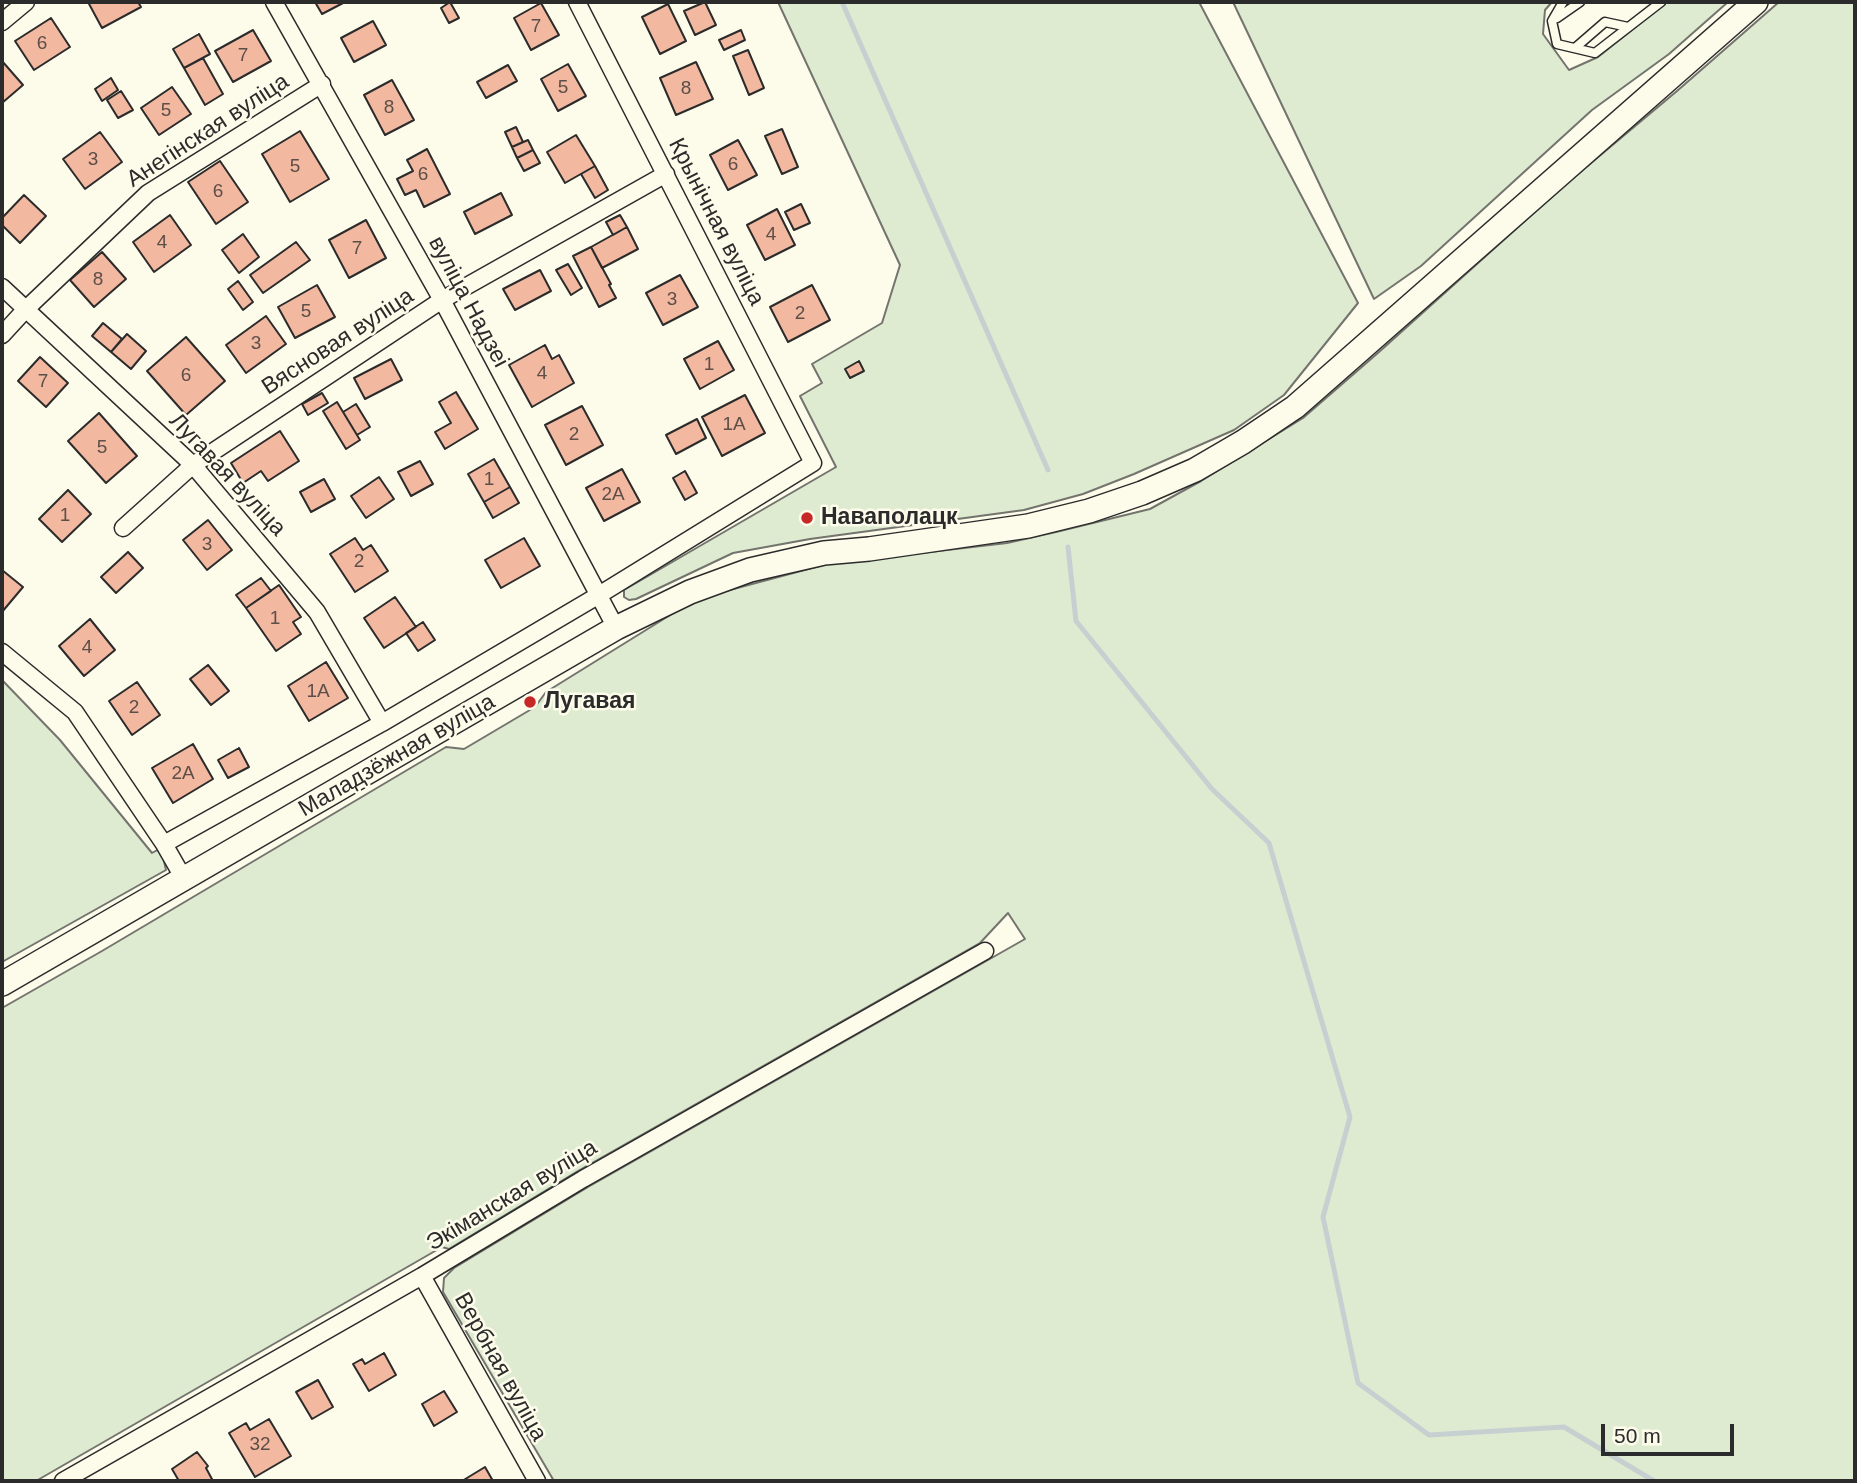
<!DOCTYPE html>
<meta charset="utf-8">
<style>
body{margin:0}
#map{position:relative;width:1857px;height:1483px;overflow:hidden;background:#fdfbea;font-family:Arial,sans-serif}
canvas{display:block}
.frame{position:absolute;inset:0;border:4px solid #2b2b2b;pointer-events:none}
.scale{position:absolute;left:1601px;top:1424px;width:133px;height:32px;box-sizing:border-box;border:4px solid #2b2b2b;border-top:0;padding-left:9px;font-size:21px;line-height:24px;white-space:nowrap;color:#2b2b2b;-webkit-text-stroke:5px #fdfbea;paint-order:stroke}
</style>
<div id="map">
<canvas width="1857" height="1483"></canvas>
<div class="frame"></div>
<div class="scale">50 m</div>
</div>
<script>
const g = document.querySelector('canvas').getContext('2d');
g.lineJoin = 'round';
function paint(path, color) {
  g.fillStyle = color;
  g.fill(path, 'evenodd');
}
function shape(rows) {
  const path = new Path2D();
  for (const r of rows) {
    path.moveTo(r[0], r[1]);
    for (let i = 2; i < r.length; i += 2) path.lineTo(r[i], r[i + 1]);
  }
  return path;
}
function strokePath(path, color, width, dash) {
  g.strokeStyle = color;
  g.lineWidth = width;
  g.lineCap = dash ? 'butt' : 'round';
  g.setLineDash(dash || []);
  g.stroke(path);
}
function write(font, color, halo, rows, align = 'center') {
  g.font = font + ' Arial,sans-serif';
  g.lineWidth = 5;
  g.setLineDash([]);
  g.textBaseline = 'middle';
  g.strokeStyle = halo;
  g.fillStyle = color;
  for (const [text, x, y, turn = 0] of rows) {
    g.save();
    g.translate(x, y);
    g.rotate((+turn || 0) * Math.PI / 180);
    g.textAlign = isNaN(turn) ? turn : align;
    if (halo) g.strokeText(text, 0, 0);
    g.fillText(text, 0, 0);
    g.restore();
  }
}
const green = shape([
 [778,2,1199,2,1358,303,1284,395,1234,430,1134,474,1083,494,1024,510,810,539,733,553,636,599,629,600,624,597,624,590,836,467,800,396,822,383,812,364,882,323,900,265,778,2],
 [1233,2,1552,2,1545,10,1543,34,1569,70,1598,57,1667,2,1728,2,1669,54,1592,110,1421,266,1374,299,1233,2],
 [1779,2,1855,2,1855,1481,554,1481,443,1292,444,1278,454,1268,588,1187,1025,939,1008,913,980,943,578,1171,449,1249,442,1247,36,1481,2,1481,2,1008,102,951,446,747,464,749,535,707,546,692,696,599,827,564,1007,543,1056,532,1150,509,1201,481,1303,418,1379,352,1566,184,1677,91,1779,2],
 [2,680,60,740,152,853,161,848,166,870,2,962,2,680]
]);
paint(green, '#deebd1');
strokePath(green, '#74746e', 2);
strokePath(shape([
 [842,2,1048,470],
 [1068,547,1076,621,1212,789,1269,843,1350,1117,1323,1217,1358,1383,1429,1435,1564,1427,1654,1481]
]), '#c7d0d0', 5);
const building = shape([
 [88,2,138,2,141,7,102,28,88,2],
 [315,2,345,2,322,14,315,2],
 [450,2,459,18,449,23,441,8,450,2],
 [705,2,716,25,695,35,684,11,705,2],
 [541,3,559,35,531,50,514,18,541,3],
 [668,4,686,41,660,54,642,17,668,4],
 [51,18,70,47,34,70,15,41,51,18],
 [373,21,386,45,354,62,341,38,373,21],
 [253,30,271,61,233,82,215,51,253,30],
 [741,30,745,40,724,50,719,40,741,30],
 [199,34,210,54,184,68,173,49,199,34],
 [748,50,764,88,749,95,733,56,748,50],
 [203,58,223,94,205,105,184,68,203,58],
 [2,61,23,85,2,103,2,61],
 [696,62,713,99,676,115,660,78,696,62],
 [568,64,586,96,558,111,541,79,568,64],
 [508,65,517,81,486,98,477,82,508,65],
 [111,78,118,90,102,101,95,89,111,78],
 [392,80,414,120,385,135,364,95,392,80],
 [172,87,191,114,159,135,141,108,172,87],
 [121,91,133,110,118,118,107,100,121,91],
 [516,127,523,142,512,147,505,132,516,127],
 [782,129,798,167,782,174,765,136,782,129],
 [300,131,329,179,290,202,262,154,300,131],
 [100,132,122,162,85,189,63,159,100,132],
 [576,135,595,166,565,183,547,152,576,135],
 [528,140,533,150,517,158,512,147,528,140],
 [738,140,757,175,728,190,710,155,738,140],
 [427,149,450,194,424,207,416,190,405,195,397,179,413,171,407,160,427,149],
 [533,150,540,163,524,171,517,158,533,150],
 [220,161,248,202,216,224,188,182,220,161],
 [595,166,608,190,595,198,581,174,595,166],
 [501,193,512,215,475,234,464,212,501,193],
 [24,195,46,216,20,243,2,225,2,218,24,195],
 [801,204,810,223,794,230,785,212,801,204],
 [777,209,795,245,765,260,747,225,777,209],
 [170,215,191,245,154,272,133,242,170,215],
 [620,215,627,227,613,235,606,222,620,215],
 [366,220,386,258,349,278,329,240,366,220],
 [627,227,638,249,602,268,591,247,627,227],
 [243,234,259,257,239,273,222,250,243,234],
 [296,242,310,260,263,293,250,275,296,242],
 [591,247,611,284,609,285,616,298,599,307,573,256,591,247],
 [102,252,126,279,94,307,70,280,102,252],
 [568,264,582,288,571,295,556,270,568,264],
 [540,270,551,291,515,310,503,289,540,270],
 [680,275,698,307,663,325,646,293,680,275],
 [238,281,253,302,243,310,228,289,238,281],
 [317,285,335,317,295,338,278,307,317,285],
 [812,285,830,320,788,342,770,307,812,285],
 [266,316,286,344,246,373,226,345,266,316],
 [103,323,122,339,111,352,92,336,103,323],
 [127,334,146,351,131,369,111,352,127,334],
 [186,337,225,381,186,415,147,371,186,337],
 [718,341,734,370,700,389,684,359,718,341],
 [545,345,552,359,559,355,574,383,532,407,509,365,545,345],
 [40,357,68,383,46,407,18,381,40,357],
 [391,359,402,380,365,399,354,378,391,359],
 [859,361,864,371,850,378,845,369,859,361],
 [456,392,478,429,445,449,435,432,451,423,439,402,456,392],
 [322,393,328,403,308,415,302,404,322,393],
 [745,395,765,433,722,456,702,417,745,395],
 [337,402,360,440,346,449,323,411,337,402],
 [356,404,370,427,357,435,343,412,356,404],
 [582,406,603,445,566,465,545,425,582,406],
 [99,413,137,456,106,483,68,441,99,413],
 [697,419,706,438,676,454,666,435,697,419],
 [280,431,299,461,268,481,261,471,243,483,231,463,280,431],
 [494,459,510,487,484,502,468,474,494,459],
 [420,461,433,484,411,496,398,472,420,461],
 [622,469,640,502,604,521,586,488,622,469],
 [685,471,697,493,685,500,673,478,685,471],
 [379,477,394,499,366,518,351,496,379,477],
 [324,479,335,499,311,512,300,492,324,479],
 [510,487,519,503,493,518,484,502,510,487],
 [68,490,91,514,62,542,39,519,68,490],
 [208,520,232,550,207,570,183,540,208,520],
 [355,538,363,550,371,545,388,571,355,592,330,554,355,538],
 [524,538,540,566,501,588,485,560,524,538],
 [128,552,143,568,116,593,101,577,128,552],
 [2,570,23,587,2,612,2,570],
 [261,578,271,591,246,608,236,595,261,578],
 [279,585,301,617,293,622,301,634,276,651,246,608,279,585],
 [395,597,416,627,384,648,364,618,395,597],
 [90,619,115,650,84,676,59,646,90,619],
 [423,622,435,640,418,651,406,633,423,622],
 [326,662,348,698,309,721,288,686,326,662],
 [208,665,229,691,211,705,190,679,208,665],
 [137,682,160,715,132,735,109,701,137,682],
 [193,744,213,779,173,803,152,768,193,744],
 [239,748,249,767,228,778,218,760,239,748],
 [384,1353,396,1375,369,1391,353,1364,362,1359,365,1364,384,1353],
 [318,1380,333,1407,312,1419,296,1392,318,1380],
 [444,1391,457,1412,434,1426,422,1404,444,1391],
 [269,1419,291,1456,255,1477,229,1433,246,1423,250,1430,269,1419],
 [197,1452,208,1466,206,1468,213,1481,179,1481,172,1469,197,1452],
 [485,1467,493,1481,462,1481,485,1467]
]);
paint(building, '#f2b8a0');
strokePath(building, '#2b2b2b', 2);
const service = shape([
 [1563,2,1552,21,1557,44,1595,53,1661,2],
 [1557,18,1580,2],
 [1575,48,1605,22,1628,27]
]);
const minor = shape([
 [274,2,442,300,616,628],
 [2,22,26,2],
 [2,287,193,465,317,612,382,723],
 [2,335,25,310,148,193,322,84],
 [123,528,193,465,442,300,666,174],
 [2,652,75,712,164,844,184,879],
 [164,844,382,723,599,595,813,463,577,2],
 [422,1276,537,1481],
 [63,1481,422,1276,583,1179,985,951]
]);
const secondary = shape([
 [2,984,616,628,690,592,750,570,824,553,869,549,1028,526,1089,511,1142,493,1195,470,1243,442,1295,407,1756,2]
]);
strokePath(service, '#2b2b2b', 11);
strokePath(minor, '#2b2b2b', 19);
strokePath(secondary, '#2b2b2b', 26);
strokePath(service, '#fdfbea', 8);
strokePath(minor, '#fdfbea', 16);
strokePath(secondary, '#fdfbea', 23);
for (const [x, y, r, color] of [
 [807,518,7,"#c62828"],
 [530,702,7,"#c62828"]
]) {
  const dot = new Path2D();
  dot.arc(x, y, r, 0, 2 * Math.PI);
  g.fillStyle = color;
  g.fill(dot);
  strokePath(dot, '#fdfbea', 2.5);
}
write('19px', '#5d4e48', null, [
 ["7",536,27],
 ["6",42,44],
 ["7",243,56],
 ["5",563,88],
 ["8",686,89],
 ["8",389,108],
 ["5",166,111],
 ["3",93,160],
 ["6",733,165],
 ["5",295,167],
 ["6",423,175],
 ["6",218,192],
 ["4",771,235],
 ["4",162,243],
 ["7",357,249],
 ["8",98,280],
 ["3",672,300],
 ["5",306,312],
 ["2",800,314],
 ["3",256,344],
 ["1",709,365],
 ["4",542,374],
 ["6",186,376],
 ["7",43,382],
 ["1А",734,425],
 ["2",574,435],
 ["5",102,448],
 ["1",489,480],
 ["2А",613,495],
 ["1",65,516],
 ["3",207,545],
 ["2",359,562],
 ["1",275,619],
 ["4",87,648],
 ["1А",318,692],
 ["2",134,708],
 ["2А",183,774],
 ["32",260,1445]
]);
write('23px', '#2b2b2b', '#fdfbea', [
 ["Анегінская вуліца",208,131,-33],
 ["Крынічная вуліца",716,222,63],
 ["вуліца Надзеі",468,302,62],
 ["Вясновая вуліца",338,342,-33],
 ["Лугавая вуліца",227,475,47],
 ["Маладзёжная вуліца",397,756,-30],
 ["Экіманская вуліца",512,1196,-31],
 ["Вербная вуліца",500,1367,61]
]);
write('bold 23px', '#2b2b2b', '#fdfbea', [
 ["Наваполацк",821,518],
 ["Лугавая",544,702]
], 'left');
</script>
